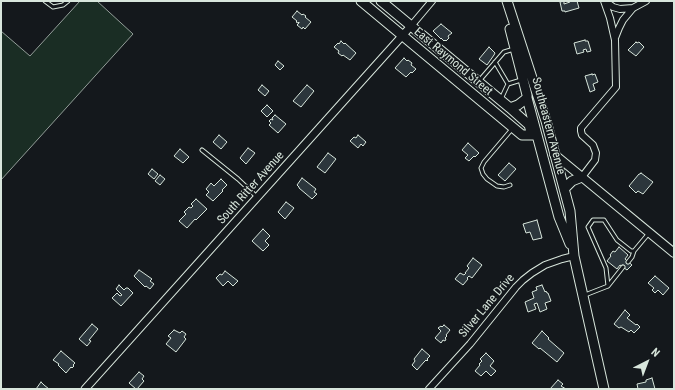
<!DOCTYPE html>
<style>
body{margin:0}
#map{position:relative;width:675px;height:390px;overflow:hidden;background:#14181c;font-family:"Roboto Condensed",sans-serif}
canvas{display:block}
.frame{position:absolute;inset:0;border:2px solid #d8e6dc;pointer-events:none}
.north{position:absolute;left:627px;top:342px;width:40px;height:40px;-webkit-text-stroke:3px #14181c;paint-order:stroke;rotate:42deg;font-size:11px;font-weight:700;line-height:16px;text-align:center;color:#d8e6dc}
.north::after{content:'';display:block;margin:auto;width:14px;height:18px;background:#d8e6dc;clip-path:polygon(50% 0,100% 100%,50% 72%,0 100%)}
</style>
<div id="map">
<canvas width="675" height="390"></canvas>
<div class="frame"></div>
<div class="north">N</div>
</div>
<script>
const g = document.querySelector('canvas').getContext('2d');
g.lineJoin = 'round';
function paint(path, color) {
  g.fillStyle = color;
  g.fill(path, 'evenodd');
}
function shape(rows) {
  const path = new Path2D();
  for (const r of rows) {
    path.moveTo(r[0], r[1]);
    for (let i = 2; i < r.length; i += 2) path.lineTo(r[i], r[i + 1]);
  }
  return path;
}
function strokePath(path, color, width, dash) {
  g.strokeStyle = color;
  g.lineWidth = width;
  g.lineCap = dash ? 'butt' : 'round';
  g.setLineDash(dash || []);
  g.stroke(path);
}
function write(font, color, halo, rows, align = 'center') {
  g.font = font + ' "Roboto Condensed",sans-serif';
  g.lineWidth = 3;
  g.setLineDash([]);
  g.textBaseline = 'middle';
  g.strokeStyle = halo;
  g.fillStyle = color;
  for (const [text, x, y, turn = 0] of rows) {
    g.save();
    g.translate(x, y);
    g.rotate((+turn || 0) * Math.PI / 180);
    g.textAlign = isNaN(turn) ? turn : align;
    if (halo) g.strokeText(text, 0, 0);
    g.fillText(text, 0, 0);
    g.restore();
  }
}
const green = shape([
 [80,1,97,1,133,34,1,180,1,31,30,56,80,1]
]);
paint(green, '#1a2d24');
strokePath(green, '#939e99', 1);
const building = shape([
 [564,1,564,4,570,2,570,1,577,1,579,8,565,12,565,11,562,11,560,2,564,1],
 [297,11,302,15,303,14,306,16,305,17,311,22,305,29,303,27,302,29,297,25,299,23,299,22,298,23,296,22,297,21,292,17,297,11],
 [441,24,452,33,448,36,449,38,446,41,445,40,444,41,441,38,441,39,433,31,441,24],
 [585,40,585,41,588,41,591,51,587,52,586,49,583,50,584,52,577,54,574,43,585,40],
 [341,41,344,44,345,43,356,53,350,60,343,55,342,56,338,53,339,51,334,47,338,43,339,44,341,41],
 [636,42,637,43,639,42,644,47,636,56,628,50,636,42],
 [489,47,495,53,494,55,487,65,479,59,489,47],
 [404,58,407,61,408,60,412,63,411,65,416,69,412,73,411,72,406,77,395,68,404,58],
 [278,61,284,66,280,70,275,65,278,61],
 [592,74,592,75,595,74,598,82,593,84,595,90,590,92,585,76,592,74],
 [262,85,269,91,265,96,258,90,262,85],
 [307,85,314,91,301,107,293,101,307,85],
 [267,105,273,111,267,117,261,111,267,105],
 [275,115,286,124,278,133,269,125,271,123,269,121,271,119,273,120,272,118,275,115],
 [219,135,227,142,221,149,213,142,219,135],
 [358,135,366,142,363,146,361,144,358,148,350,141,354,137,356,138,358,135],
 [468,143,479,153,475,157,474,156,469,161,465,158,468,155,462,150,468,143],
 [248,148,255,153,246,164,240,158,248,148],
 [180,149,189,157,183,163,174,156,180,149],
 [328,153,336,159,325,173,317,167,328,153],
 [509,163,516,169,505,181,498,175,509,163],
 [152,169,158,174,154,179,148,174,152,169],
 [641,173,653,182,643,194,638,191,636,193,629,186,639,174,640,174,641,173],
 [160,175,165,179,160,185,155,181,160,175],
 [302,178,316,189,314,192,317,194,312,199,299,188,299,187,297,185,302,178],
 [221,179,227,185,222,190,223,191,213,201,206,195,209,192,206,189,211,183,214,186,221,179],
 [196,199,207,209,196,220,195,219,187,228,179,221,186,214,184,212,189,207,191,208,193,206,191,204,196,199],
 [286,202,294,208,285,219,278,212,286,202],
 [537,220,542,238,533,240,530,232,526,233,523,224,537,220],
 [263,229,270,236,265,241,269,245,263,251,252,241,263,229],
 [619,247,628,255,625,259,632,265,627,270,620,265,617,269,607,261,611,256,610,255,613,251,615,252,619,247],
 [473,258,482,265,472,278,469,276,467,278,468,279,463,285,455,279,460,273,464,275,466,273,465,273,469,268,467,266,473,258],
 [139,270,142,272,152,279,150,281,154,284,150,289,146,286,145,287,134,276,139,270],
 [225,271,238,281,233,286,228,281,223,286,216,278,220,274,222,275,225,271],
 [655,276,669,288,663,295,658,290,655,293,652,290,654,288,648,283,655,276],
 [119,285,124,290,126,288,128,288,133,293,121,306,112,298,117,293,120,296,122,295,116,289,119,285],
 [542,285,545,292,546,291,547,293,548,293,551,301,545,303,547,309,540,312,537,303,534,304,536,309,528,312,525,302,534,298,532,292,537,290,536,287,542,285],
 [625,310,630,315,627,318,636,325,637,324,640,327,634,333,631,330,629,332,621,327,619,328,614,324,625,310],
 [92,324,98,329,89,340,91,341,87,346,79,339,92,324],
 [444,325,450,330,446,335,447,336,445,338,446,339,445,341,443,340,441,343,435,338,441,331,438,328,441,326,442,327,444,325],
 [174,330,180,333,182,331,186,334,184,337,186,339,176,352,166,344,171,338,168,336,174,330],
 [542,331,549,338,548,339,564,353,557,362,540,348,539,349,532,343,542,331],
 [422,349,430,356,427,359,428,360,427,361,426,360,424,362,417,370,412,365,415,361,414,359,422,349],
 [61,351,75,363,73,365,74,366,72,368,71,367,66,373,58,365,59,364,53,360,61,351],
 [486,353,494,361,490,366,496,371,491,376,486,371,481,376,475,371,480,365,479,364,482,361,480,359,486,353],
 [139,372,144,376,142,379,144,381,137,389,136,389,129,383,139,372],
 [652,378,655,389,638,389,637,384,646,382,646,380,652,378],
 [558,380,563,384,561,386,566,389,550,389,558,380],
 [41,382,44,385,49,389,36,389,41,382]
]);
paint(building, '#2c363c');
strokePath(building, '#d8e6dc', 1);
const service = shape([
 [45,1,53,7,63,5,68,1],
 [495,62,508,84],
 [479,81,504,52,514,49],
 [501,99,508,84,521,80],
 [202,150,238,179,257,197],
 [510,185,504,187,497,186,487,179,483,174,481,168,484,162,512,129],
 [628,262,632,257,634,251],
 [608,286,623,267],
 [585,295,608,286,606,268,588,227,593,220,604,220,617,240,631,251,634,251,649,233]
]);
const minor = shape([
 [605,1,613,7,620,9,633,8],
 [411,26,432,1],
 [615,38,619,28,623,20,633,8,646,1],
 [582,177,595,160,596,153,593,145,582,135,581,131,581,128,616,87,615,40,610,18,604,1],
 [429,389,470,344,516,287,523,280,532,273,545,265,562,259,574,256]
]);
const tertiary = shape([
 [85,389,411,26]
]);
const secondary = shape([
 [554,154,674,253]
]);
const primary = shape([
 [361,1,522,135,532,135],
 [381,1,510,108,529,125,532,135],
 [507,1,546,121,570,211,574,256,604,389],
 [510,29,527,95,527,98,559,217,570,244],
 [510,108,518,105,527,98],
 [564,189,572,181,582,177]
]);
strokePath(service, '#d8e6dc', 5);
strokePath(minor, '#d8e6dc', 8);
strokePath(tertiary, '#d8e6dc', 9);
strokePath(secondary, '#d8e6dc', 10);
strokePath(primary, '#d8e6dc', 11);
strokePath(service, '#14181c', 3);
strokePath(minor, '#14181c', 6);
strokePath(tertiary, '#14181c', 7);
strokePath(secondary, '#14181c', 8);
strokePath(primary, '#14181c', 9);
write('12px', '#d8e6dc', '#14181c', [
 ["East Raymond Street",453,62,40],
 ["Southeastern Avenue",548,126,75],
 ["South Ritter Avenue",251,188,-48],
 ["Silver Lane Drive",487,306,-50]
]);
</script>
